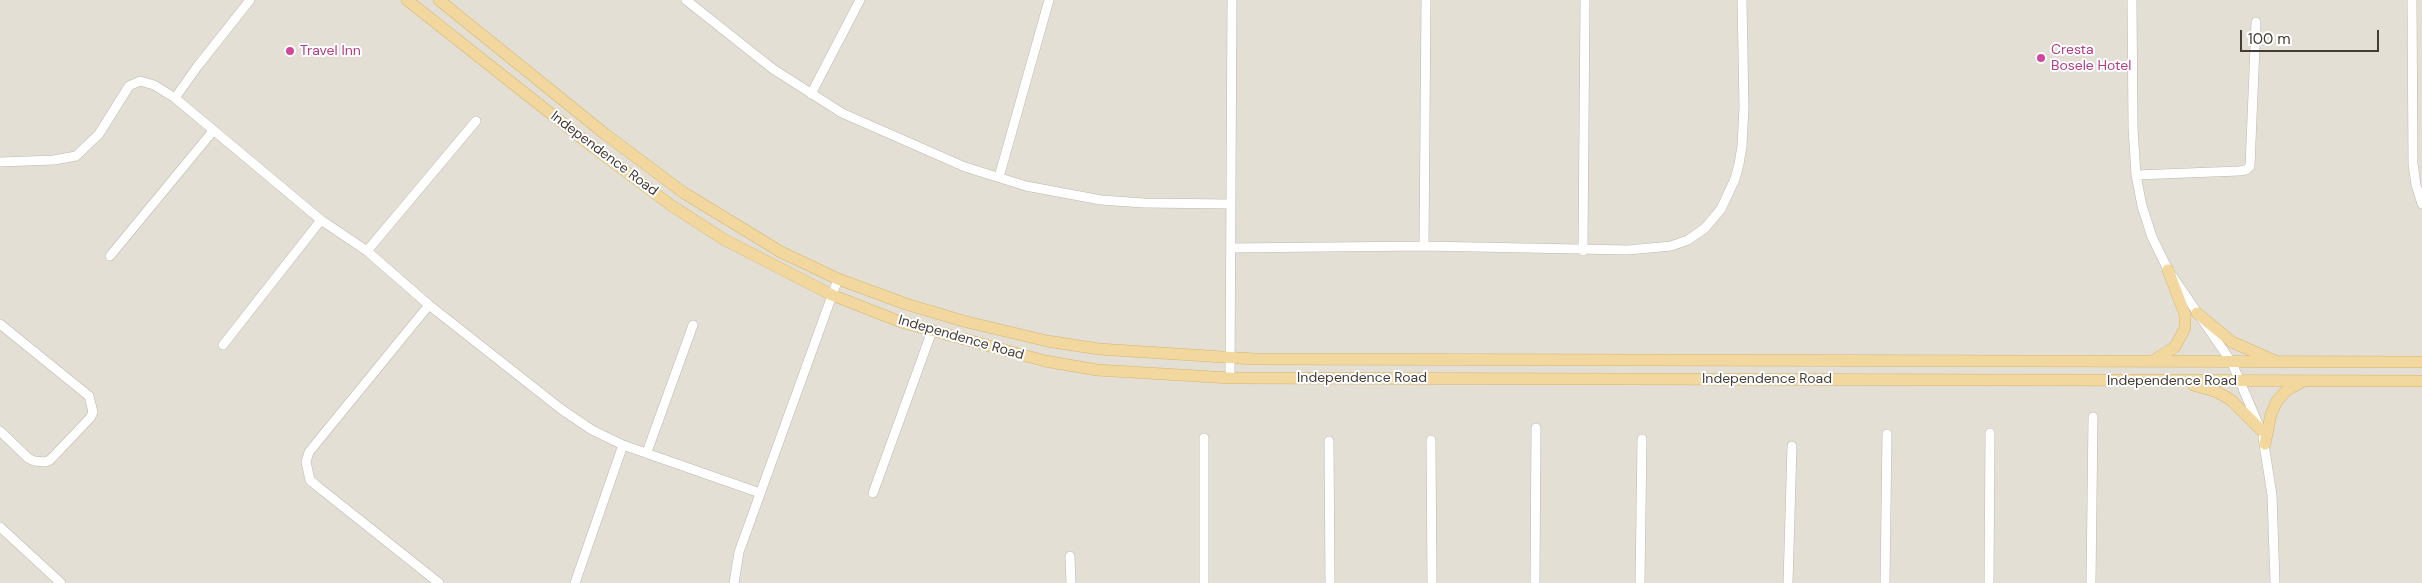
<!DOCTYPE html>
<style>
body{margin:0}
#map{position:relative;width:2422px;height:583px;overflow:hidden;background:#f1ede6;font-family:"DM Sans",sans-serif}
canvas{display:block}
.scale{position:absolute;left:2240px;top:30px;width:139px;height:22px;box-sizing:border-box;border:2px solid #433d36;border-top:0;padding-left:6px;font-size:15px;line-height:18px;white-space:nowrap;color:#433d36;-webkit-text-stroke:4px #fff;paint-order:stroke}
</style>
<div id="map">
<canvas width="2422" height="583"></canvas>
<div class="scale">100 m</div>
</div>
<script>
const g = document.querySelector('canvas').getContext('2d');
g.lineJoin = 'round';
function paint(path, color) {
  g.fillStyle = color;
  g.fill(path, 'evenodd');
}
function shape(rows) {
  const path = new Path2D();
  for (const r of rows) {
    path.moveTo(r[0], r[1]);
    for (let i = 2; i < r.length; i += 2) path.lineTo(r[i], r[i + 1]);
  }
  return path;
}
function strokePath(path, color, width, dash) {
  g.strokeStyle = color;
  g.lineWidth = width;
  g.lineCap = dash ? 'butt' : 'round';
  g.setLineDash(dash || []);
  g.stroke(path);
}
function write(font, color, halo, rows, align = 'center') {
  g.font = font + ' "DM Sans",sans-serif';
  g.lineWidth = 4;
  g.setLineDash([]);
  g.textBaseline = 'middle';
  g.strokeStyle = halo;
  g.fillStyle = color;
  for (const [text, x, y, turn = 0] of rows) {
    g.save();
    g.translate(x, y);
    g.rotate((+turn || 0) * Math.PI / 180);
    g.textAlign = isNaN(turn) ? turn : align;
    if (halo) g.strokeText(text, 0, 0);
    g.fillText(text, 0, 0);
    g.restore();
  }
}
paint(shape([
 [0,0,2422,0,2422,583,0,583]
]), '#e4dfd5');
const minor = shape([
 [686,0,773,69,842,113,965,167,1026,186,1101,200,1144,203,1231,204],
 [2132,0,2133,128,2136,175,2142,206,2152,237,2168,270,2232,363,2259,426],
 [2412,0,2413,164,2416,185,2422,204],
 [811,94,860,0],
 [175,98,197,67,250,0],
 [0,162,54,160,76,156,99,134,129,86,140,81,154,85,175,98,321,220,367,251,429,305,561,409,592,430,623,445,760,493],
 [2136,175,2239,171,2246,170,2250,166,2256,22],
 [999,177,1049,0],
 [1424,246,1426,0],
 [1231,248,1424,246,1628,250,1671,246,1688,240,1705,228,1721,209,1735,179,1739,164,1742,146,1744,107,1742,0],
 [367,251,476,121],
 [1583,251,1585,0],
 [110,256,213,131],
 [429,305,309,452,306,462,310,480,317,486,439,583],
 [0,324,89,396,93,412,90,418,50,460,45,462,34,461,28,458,0,431],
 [223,345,321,220],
 [1230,378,1232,0],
 [2263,438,2272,495,2275,583],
 [1431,440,1432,583],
 [1329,441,1330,583],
 [647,452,693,325],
 [873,493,932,331],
 [0,527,61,583],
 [1070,556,1071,583],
 [575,583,623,445],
 [734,583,739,552,838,279],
 [1204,583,1204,438],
 [1535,583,1536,428],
 [1640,583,1642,439],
 [1788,583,1792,446],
 [1885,583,1887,434],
 [1989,583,1990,433],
 [2091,583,2093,417]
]);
const major = shape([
 [407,0,593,147,672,206,725,240,832,295,901,322,1045,361,1097,370,1230,378,2422,381],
 [439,0,605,134,684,193,781,252,838,279,906,304,963,321,1047,341,1099,349,1254,359,2422,362],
 [2197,313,2232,342,2273,360],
 [2154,360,2175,347,2185,328,2185,315,2168,270],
 [2193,385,2217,392,2231,400,2261,430],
 [2265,444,2271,414,2277,401,2287,390,2304,381]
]);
strokePath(minor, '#beb8ad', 10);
strokePath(major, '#d5b570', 12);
strokePath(minor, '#fff', 9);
strokePath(major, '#f2d89e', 11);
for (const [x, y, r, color] of [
 [290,51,5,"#d1479c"],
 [2041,58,5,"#d1479c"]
]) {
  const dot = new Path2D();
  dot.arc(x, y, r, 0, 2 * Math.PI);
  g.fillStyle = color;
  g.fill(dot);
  strokePath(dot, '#fff', 2);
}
write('14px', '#b23c85', '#fff', [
 ["Cresta",2051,50],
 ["Bosele Hotel",2051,66],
 ["Travel Inn",300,51]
], 'left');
write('14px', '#433d36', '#fff', [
 ["Independence Road",604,154,37],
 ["Independence Road",961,338,16],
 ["Independence Road",1362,378],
 ["Independence Road",1767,379],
 ["Independence Road",2172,381]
]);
</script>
